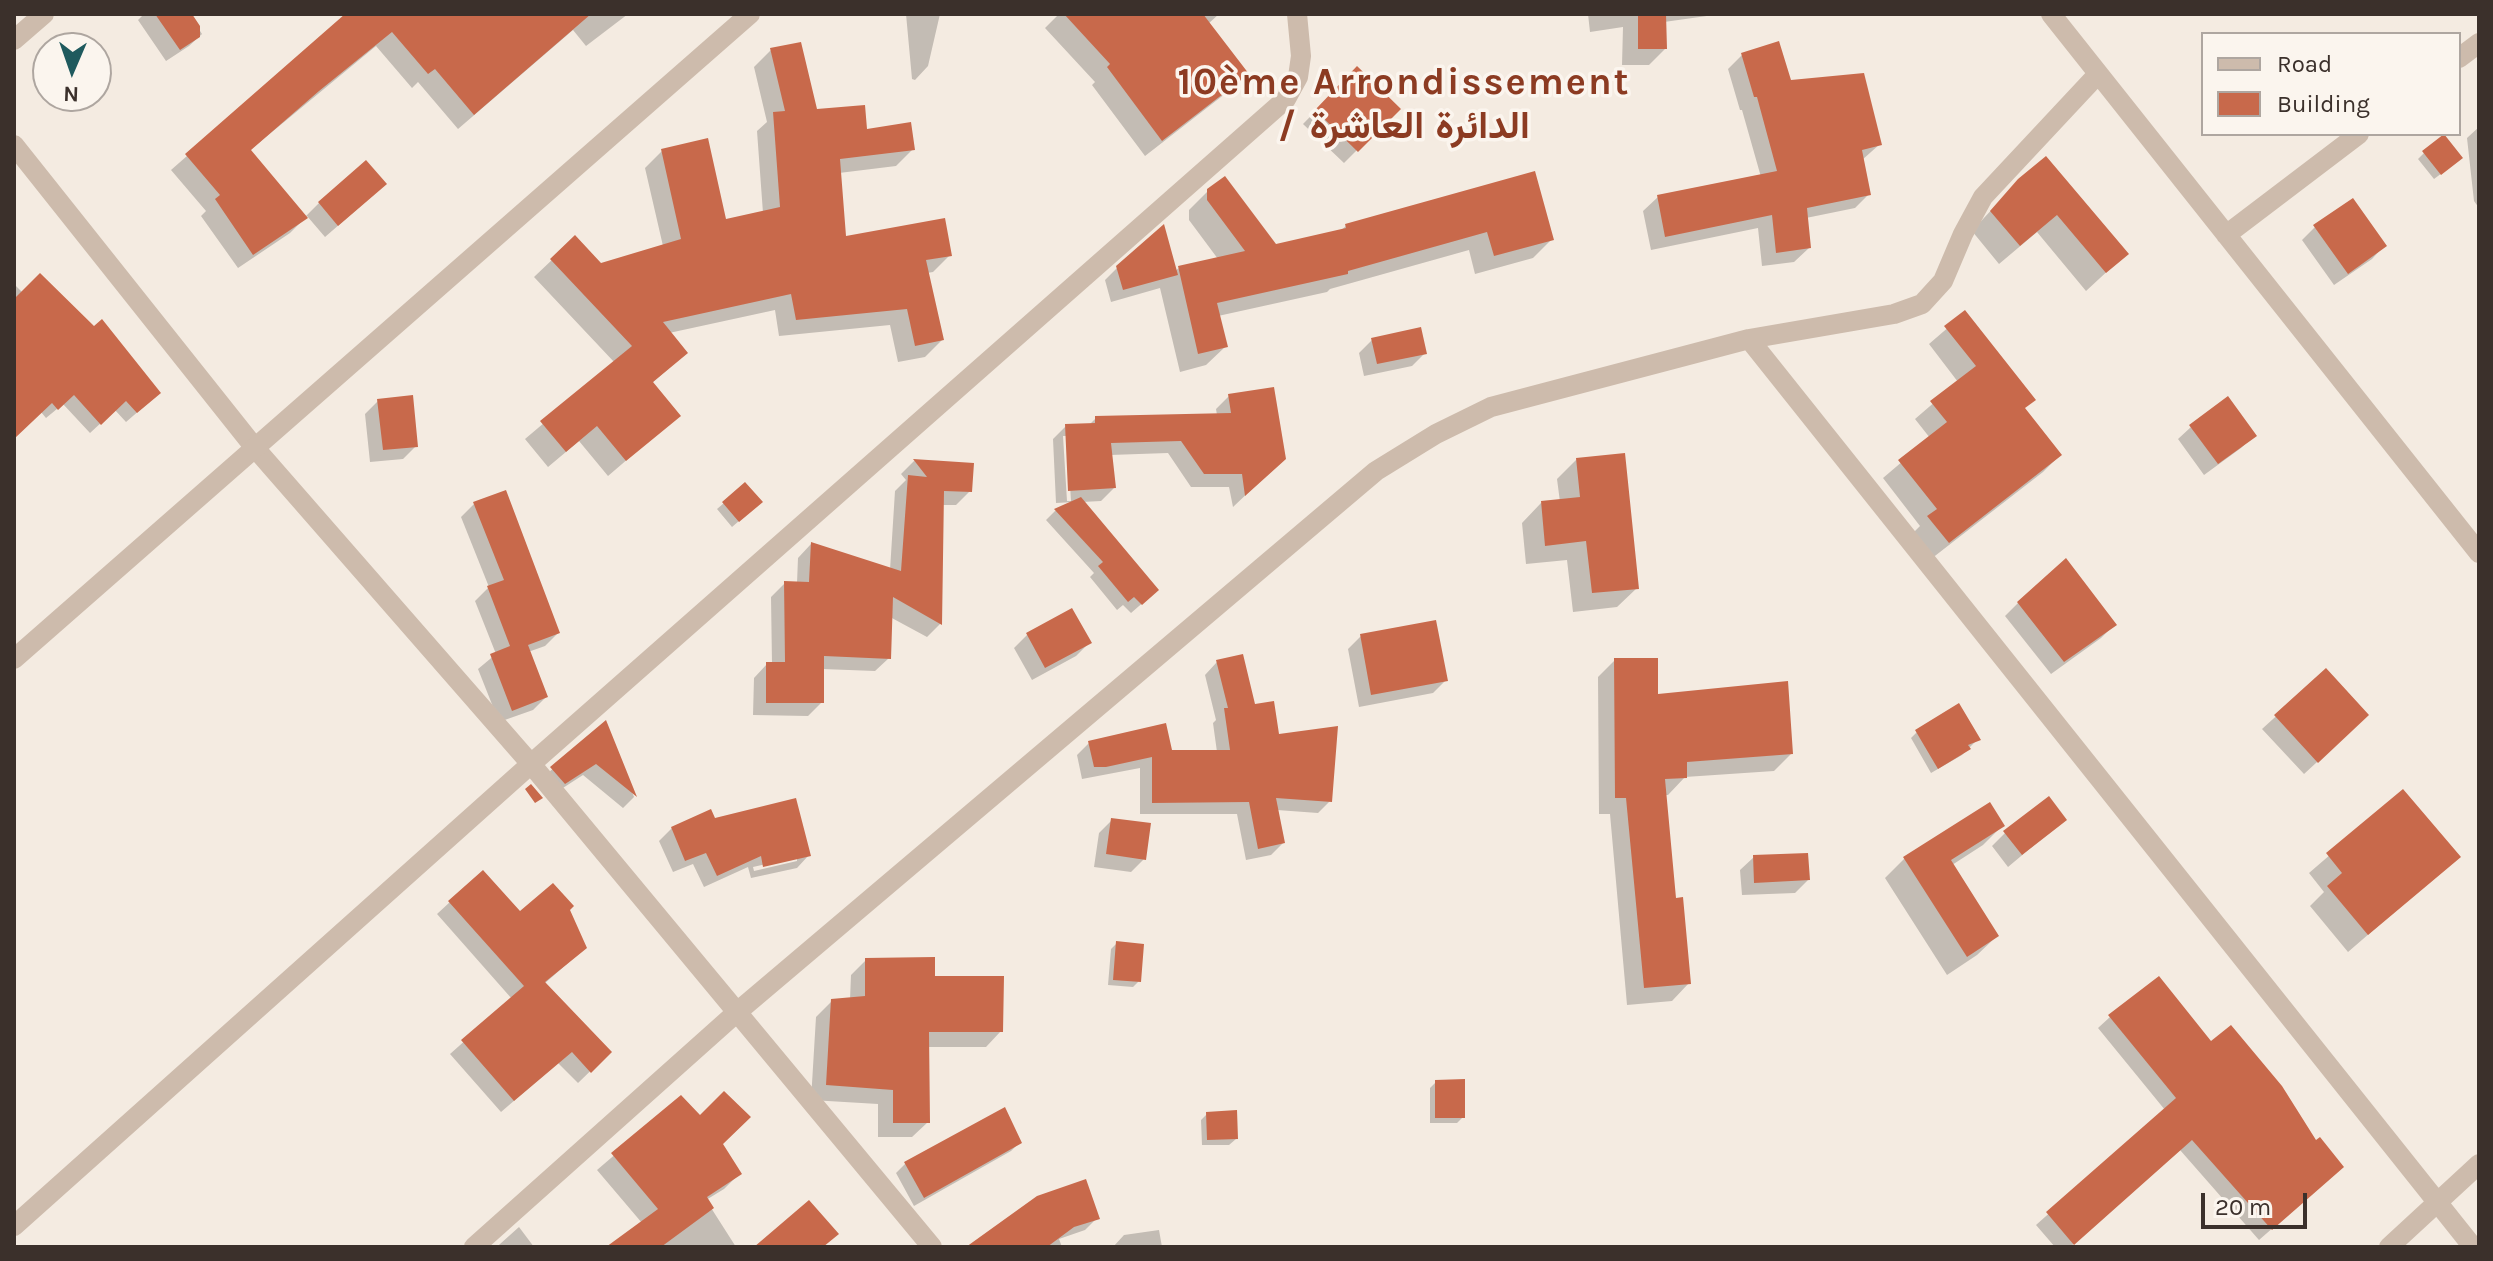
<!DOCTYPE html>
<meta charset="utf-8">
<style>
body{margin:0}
#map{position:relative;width:2493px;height:1261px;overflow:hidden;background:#f4ebe1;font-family:Karla,sans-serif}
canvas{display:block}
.frame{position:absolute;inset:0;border:16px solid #3b302b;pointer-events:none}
.legend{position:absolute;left:2201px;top:32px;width:260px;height:104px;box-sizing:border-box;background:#fbf5ee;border:2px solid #aea6a0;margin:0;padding:10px 14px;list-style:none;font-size:24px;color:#3b302b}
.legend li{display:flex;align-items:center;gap:16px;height:40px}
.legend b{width:40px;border:2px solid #aea6a0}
.north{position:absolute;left:32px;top:32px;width:80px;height:80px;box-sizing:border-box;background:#fbf5ee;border:2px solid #aea6a0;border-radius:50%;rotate:182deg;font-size:22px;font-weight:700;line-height:32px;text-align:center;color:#3b302b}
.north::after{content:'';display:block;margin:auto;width:28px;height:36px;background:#1f5a5e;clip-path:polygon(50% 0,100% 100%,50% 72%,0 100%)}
.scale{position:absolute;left:2201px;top:1193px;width:106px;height:36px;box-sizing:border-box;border:4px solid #3b302b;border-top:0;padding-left:10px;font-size:24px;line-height:28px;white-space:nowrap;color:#3b302b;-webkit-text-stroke:6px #fbf5ee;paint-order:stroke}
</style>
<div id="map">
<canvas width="2493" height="1261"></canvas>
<div class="frame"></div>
<ul class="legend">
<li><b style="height:10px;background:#cdbbac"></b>Road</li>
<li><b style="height:22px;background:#c8694b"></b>Building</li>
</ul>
<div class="north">N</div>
<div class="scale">20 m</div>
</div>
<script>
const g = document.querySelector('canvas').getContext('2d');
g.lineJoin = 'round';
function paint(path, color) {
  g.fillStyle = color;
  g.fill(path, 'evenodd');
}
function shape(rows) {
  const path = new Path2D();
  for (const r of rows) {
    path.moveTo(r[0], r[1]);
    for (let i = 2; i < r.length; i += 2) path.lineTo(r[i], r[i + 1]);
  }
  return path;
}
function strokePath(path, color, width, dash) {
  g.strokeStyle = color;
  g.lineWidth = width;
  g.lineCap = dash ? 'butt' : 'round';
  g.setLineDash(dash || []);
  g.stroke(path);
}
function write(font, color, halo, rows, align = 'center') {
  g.font = font + ' Karla,Vazirmatn,sans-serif';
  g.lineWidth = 7;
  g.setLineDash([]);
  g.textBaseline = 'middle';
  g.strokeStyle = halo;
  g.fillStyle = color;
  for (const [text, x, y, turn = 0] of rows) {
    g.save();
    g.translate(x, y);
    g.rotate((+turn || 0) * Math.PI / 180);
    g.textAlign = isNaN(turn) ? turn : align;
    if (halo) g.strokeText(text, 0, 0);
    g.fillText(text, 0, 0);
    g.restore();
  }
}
paint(shape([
 [144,14,189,14,202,34,189,46,166,61,138,20],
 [349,14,628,14,586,46,573,30,458,129,418,82,412,88,376,46,249,151,305,217,319,203,371,197,325,237,307,216,290,233,238,268,201,216,206,211,171,170],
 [906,14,940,14,928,66,915,80,912,79],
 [1059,14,1219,14,1208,24,1247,74,1230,90,1145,156,1092,85,1095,82,1045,28],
 [1588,14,1721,14,1664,22,1665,49,1649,65,1622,65,1623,27,1590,32],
 [771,50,815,111,913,149,896,166,839,173,845,239,950,255,933,272,927,273,942,340,925,357,898,362,890,325,779,336,775,310,669,333,668,369,652,383,678,416,608,476,579,441,548,467,525,439,615,363,534,277,575,238,600,265,663,246,645,168,662,151,725,221,763,213,757,131,767,122,754,67],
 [1742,55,1790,82,1880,144,1862,160,1869,194,1855,208,1806,218,1809,248,1794,262,1762,266,1758,228,1651,250,1643,211,1658,197,1761,177,1742,110,1740,110,1728,69],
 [1357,69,1398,109,1344,163,1303,124],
 [2479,127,2479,208,2474,201,2467,138],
 [2424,153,2454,164,2434,179,2418,159],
 [1533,174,1552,239,1533,258,1475,274,1469,250,1330,289,1327,292,1218,316,1225,347,1206,365,1180,372,1160,288,1111,302,1105,280,1118,267,1175,271,1179,268,1218,259,1189,220,1189,210,1208,191,1275,246,1340,231,1346,226],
 [2019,180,2126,254,2086,291,2037,232,1999,264,1972,231],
 [2315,227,2384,246,2372,259,2334,285,2302,240],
 [14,284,23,293,148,403,126,422,115,410,90,433,63,404,46,418,41,412,14,437],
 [1965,313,2023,409,2060,455,2043,472,1931,559,1912,534,1920,526,1883,478,1930,438,1915,419,1958,382,1929,344],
 [1372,340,1425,353,1412,366,1364,376,1359,353],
 [1229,396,1270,472,1233,507,1229,487,1191,487,1168,453,1110,455,1114,488,1101,501,1082,502,1146,600,1131,613,1123,605,1117,610,1090,577,1094,573,1046,520,1055,511,1074,502,1056,503,1053,439,1066,426,1089,425,1096,418,1217,415,1216,409],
 [1063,436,1067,436,1071,501,1067,501],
 [378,401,416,446,403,459,370,462,365,414],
 [2191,427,2254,435,2241,448,2204,475,2178,439],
 [1577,459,1637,588,1617,607,1573,612,1567,560,1526,564,1522,523,1541,503,1560,502,1557,479],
 [914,461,972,465,970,491,956,505,942,505,940,624,927,637,890,617,889,658,875,671,822,669,822,702,808,716,753,715,754,678,767,664,772,664,771,597,785,583,797,583,798,558,811,544,890,570,895,491,906,480,901,474],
 [745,485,754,508,732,527,717,509],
 [474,504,558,633,545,646,528,652,546,697,533,710,499,722,478,669,496,654,475,601,489,587,461,517],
 [2018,603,2114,625,2101,638,2051,674,2005,616],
 [1027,635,1089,643,1076,656,1032,680,1014,648],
 [1361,636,1446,680,1433,693,1359,707,1348,649],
 [1615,660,1656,697,1791,754,1774,771,1685,777,1668,795,1664,795,1674,900,1689,983,1672,1001,1627,1005,1610,814,1599,814,1598,677],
 [1217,662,1330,801,1318,813,1277,810,1283,843,1271,855,1246,860,1237,814,1140,814,1140,768,1082,779,1077,755,1089,743,1171,752,1217,752,1213,723,1216,720,1205,675],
 [2326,671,2354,728,2304,774,2262,729],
 [605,723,634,797,623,808,583,775,552,795,540,780],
 [1917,732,1978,739,1962,755,1931,773,1911,738],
 [2403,792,2458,857,2348,952,2310,906,2324,892,2309,873],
 [1112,820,1144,859,1131,872,1094,867,1099,833],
 [2064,820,2008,867,1992,846,2005,833],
 [714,821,809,855,797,868,751,878,748,867,704,887,693,864,673,872,659,841,672,828],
 [797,857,797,861,754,871,753,867],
 [2002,826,1983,845,1952,865,1997,936,1977,955,1947,975,1885,878,1905,858],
 [1754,857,1808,880,1795,893,1742,895,1740,870],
 [450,902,520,914,568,910,585,948,544,984,610,1052,578,1083,558,1063,501,1112,450,1054,512,999,437,914],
 [1117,943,1139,981,1133,987,1108,985,1111,949],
 [866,960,934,978,1001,1031,986,1047,927,1047,928,1122,912,1137,878,1137,878,1104,811,1100,816,1017,832,1001,850,1000,851,975],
 [2110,1017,2211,1044,2330,1178,2259,1240,2180,1150,2070,1247,2055,1247,2036,1225,2165,1110,2098,1028],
 [1436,1082,1463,1117,1457,1123,1430,1123,1430,1088],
 [681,1098,720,1144,739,1174,724,1189,706,1200,736,1247,613,1247,642,1223,597,1170],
 [1207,1114,1236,1139,1229,1145,1202,1145,1201,1120],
 [1020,1142,1011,1151,914,1206,896,1173,905,1164],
 [1097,1218,1085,1230,1059,1239,1062,1247,970,1247],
 [519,1227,534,1247,497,1247,500,1244],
 [1159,1230,1162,1247,1113,1247,1124,1235]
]), '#0003');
paint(shape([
 [155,14,192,14,200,26,200,37,180,50],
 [345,14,591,14,474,115,435,69,428,74,392,32,319,91,251,150,308,218,253,255,215,199,220,195,185,154],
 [1064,14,1203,14,1249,74,1162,141,1107,67,1110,64],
 [1638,14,1666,14,1667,49,1638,49],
 [1779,41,1791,80,1864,73,1882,145,1862,150,1871,195,1807,208,1811,248,1776,253,1772,215,1665,237,1657,195,1777,171,1757,97,1754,97,1741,53],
 [801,42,817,109,865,105,867,129,911,122,915,150,840,159,846,236,945,218,952,256,926,260,944,340,915,346,907,309,796,320,791,294,663,322,688,353,653,382,681,416,626,461,597,426,566,452,540,421,632,346,550,259,575,235,601,263,681,239,661,149,708,138,726,219,780,207,773,112,785,111,770,48],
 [1357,66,1401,109,1358,152,1315,110],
 [2444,134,2463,158,2441,175,2422,151],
 [2046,156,2129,254,2106,273,2057,215,2020,246,1990,211,2018,179],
 [366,160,387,184,338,226,318,202],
 [1535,171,1554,240,1494,256,1487,232,1348,271,1348,274,1217,303,1228,347,1198,354,1178,266,1245,251,1207,200,1207,189,1225,176,1276,244,1346,228,1345,224],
 [2353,198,2387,246,2348,274,2313,225],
 [1164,224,1178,275,1123,290,1116,266],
 [40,273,94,326,102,319,161,393,137,413,126,401,101,425,74,395,58,410,52,403,14,439,14,299],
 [1965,310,2036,400,2025,408,2062,455,1949,543,1927,516,1937,509,1898,460,1947,422,1930,401,1976,366,1944,326],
 [1421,327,1427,354,1377,364,1371,338],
 [1274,387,1286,459,1245,496,1242,474,1204,474,1181,441,1111,443,1116,488,1068,491,1065,424,1095,423,1095,416,1231,413,1228,394],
 [413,395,418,447,383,450,377,399],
 [2228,396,2257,436,2218,464,2189,425],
 [1625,453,1639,589,1592,593,1586,541,1545,546,1541,501,1580,497,1576,458],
 [913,459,974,463,972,492,944,491,942,625,893,597,891,659,824,656,824,703,766,703,766,662,785,662,784,581,809,582,811,542,901,571,908,475,927,477],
 [745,482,763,502,739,522,722,502],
 [506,490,560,633,528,645,548,697,512,711,490,654,510,646,487,586,504,580,473,502],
 [1081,497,1159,590,1142,605,1134,597,1128,602,1098,566,1103,562,1054,509],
 [2066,558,2117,625,2064,662,2017,602],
 [1072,608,1092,643,1045,668,1026,633],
 [1436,620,1448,681,1371,695,1360,634],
 [1243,654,1255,704,1274,701,1279,734,1338,726,1332,802,1276,798,1285,843,1258,849,1249,802,1152,803,1152,757,1106,767,1094,767,1088,741,1166,723,1172,750,1230,750,1224,708,1228,708,1216,660],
 [1614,658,1658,658,1658,694,1788,681,1793,754,1687,762,1687,778,1665,779,1676,898,1683,897,1691,984,1644,988,1626,798,1615,798],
 [2326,668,2369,715,2318,763,2274,715],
 [1959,703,1981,740,1968,745,1971,749,1938,769,1915,730],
 [606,720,637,797,596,764,565,784,550,767],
 [531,784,543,798,535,803,525,789],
 [2403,789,2461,857,2368,935,2327,886,2342,873,2326,853],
 [2049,796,2067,820,2022,855,2003,831],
 [796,798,811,856,763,867,761,856,717,876,706,853,685,861,671,827,711,809,715,818],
 [1990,802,2005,826,1951,860,1999,936,1967,957,1903,857],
 [1111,818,1151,823,1146,860,1106,854],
 [1808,853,1810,880,1754,883,1753,855],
 [483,870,520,911,553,883,574,906,570,910,587,948,545,982,612,1052,591,1073,572,1052,514,1101,461,1040,524,986,448,901],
 [1116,941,1144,944,1141,982,1113,980],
 [935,957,935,976,1004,976,1003,1032,929,1032,930,1123,893,1123,893,1090,826,1085,831,999,865,996,865,958],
 [2159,976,2211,1041,2231,1025,2282,1086,2316,1140,2320,1137,2344,1167,2272,1230,2192,1140,2074,1245,2046,1212,2176,1098,2108,1015],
 [1465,1079,1465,1118,1435,1118,1435,1080],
 [724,1091,751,1117,723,1144,742,1174,707,1197,714,1208,661,1247,606,1247,658,1209,611,1153,681,1095,700,1115],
 [1005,1107,1022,1143,924,1198,904,1162],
 [1237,1110,1238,1139,1207,1140,1206,1112],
 [1086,1179,1100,1219,1074,1227,1047,1247,966,1247,1037,1196],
 [809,1200,839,1234,823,1247,754,1247]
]), '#c8694b');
strokePath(shape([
 [2051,14,2479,553],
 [14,40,44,14],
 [2459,58,2479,43],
 [14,145,255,448,531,764,932,1247],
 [2226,235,2359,134],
 [1749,339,2473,1247],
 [14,1226,531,764,1286,99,1298,77,1301,56,1297,14],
 [474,1247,736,1013,1376,471,1436,434,1491,407,1749,339,1894,314,1922,304,1943,281,1963,234,1983,197,2098,74],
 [2389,1247,2479,1164]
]), '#cdbbac', 20);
strokePath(shape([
 [14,659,750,14]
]), '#cdbbac', 20);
g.letterSpacing = '2px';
write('bold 38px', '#8c3b22', '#fbf5ee', [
 ["10ème Arrondissement",1404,83],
 ["/ الدائرة العاشرة",1404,127]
]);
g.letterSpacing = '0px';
</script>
